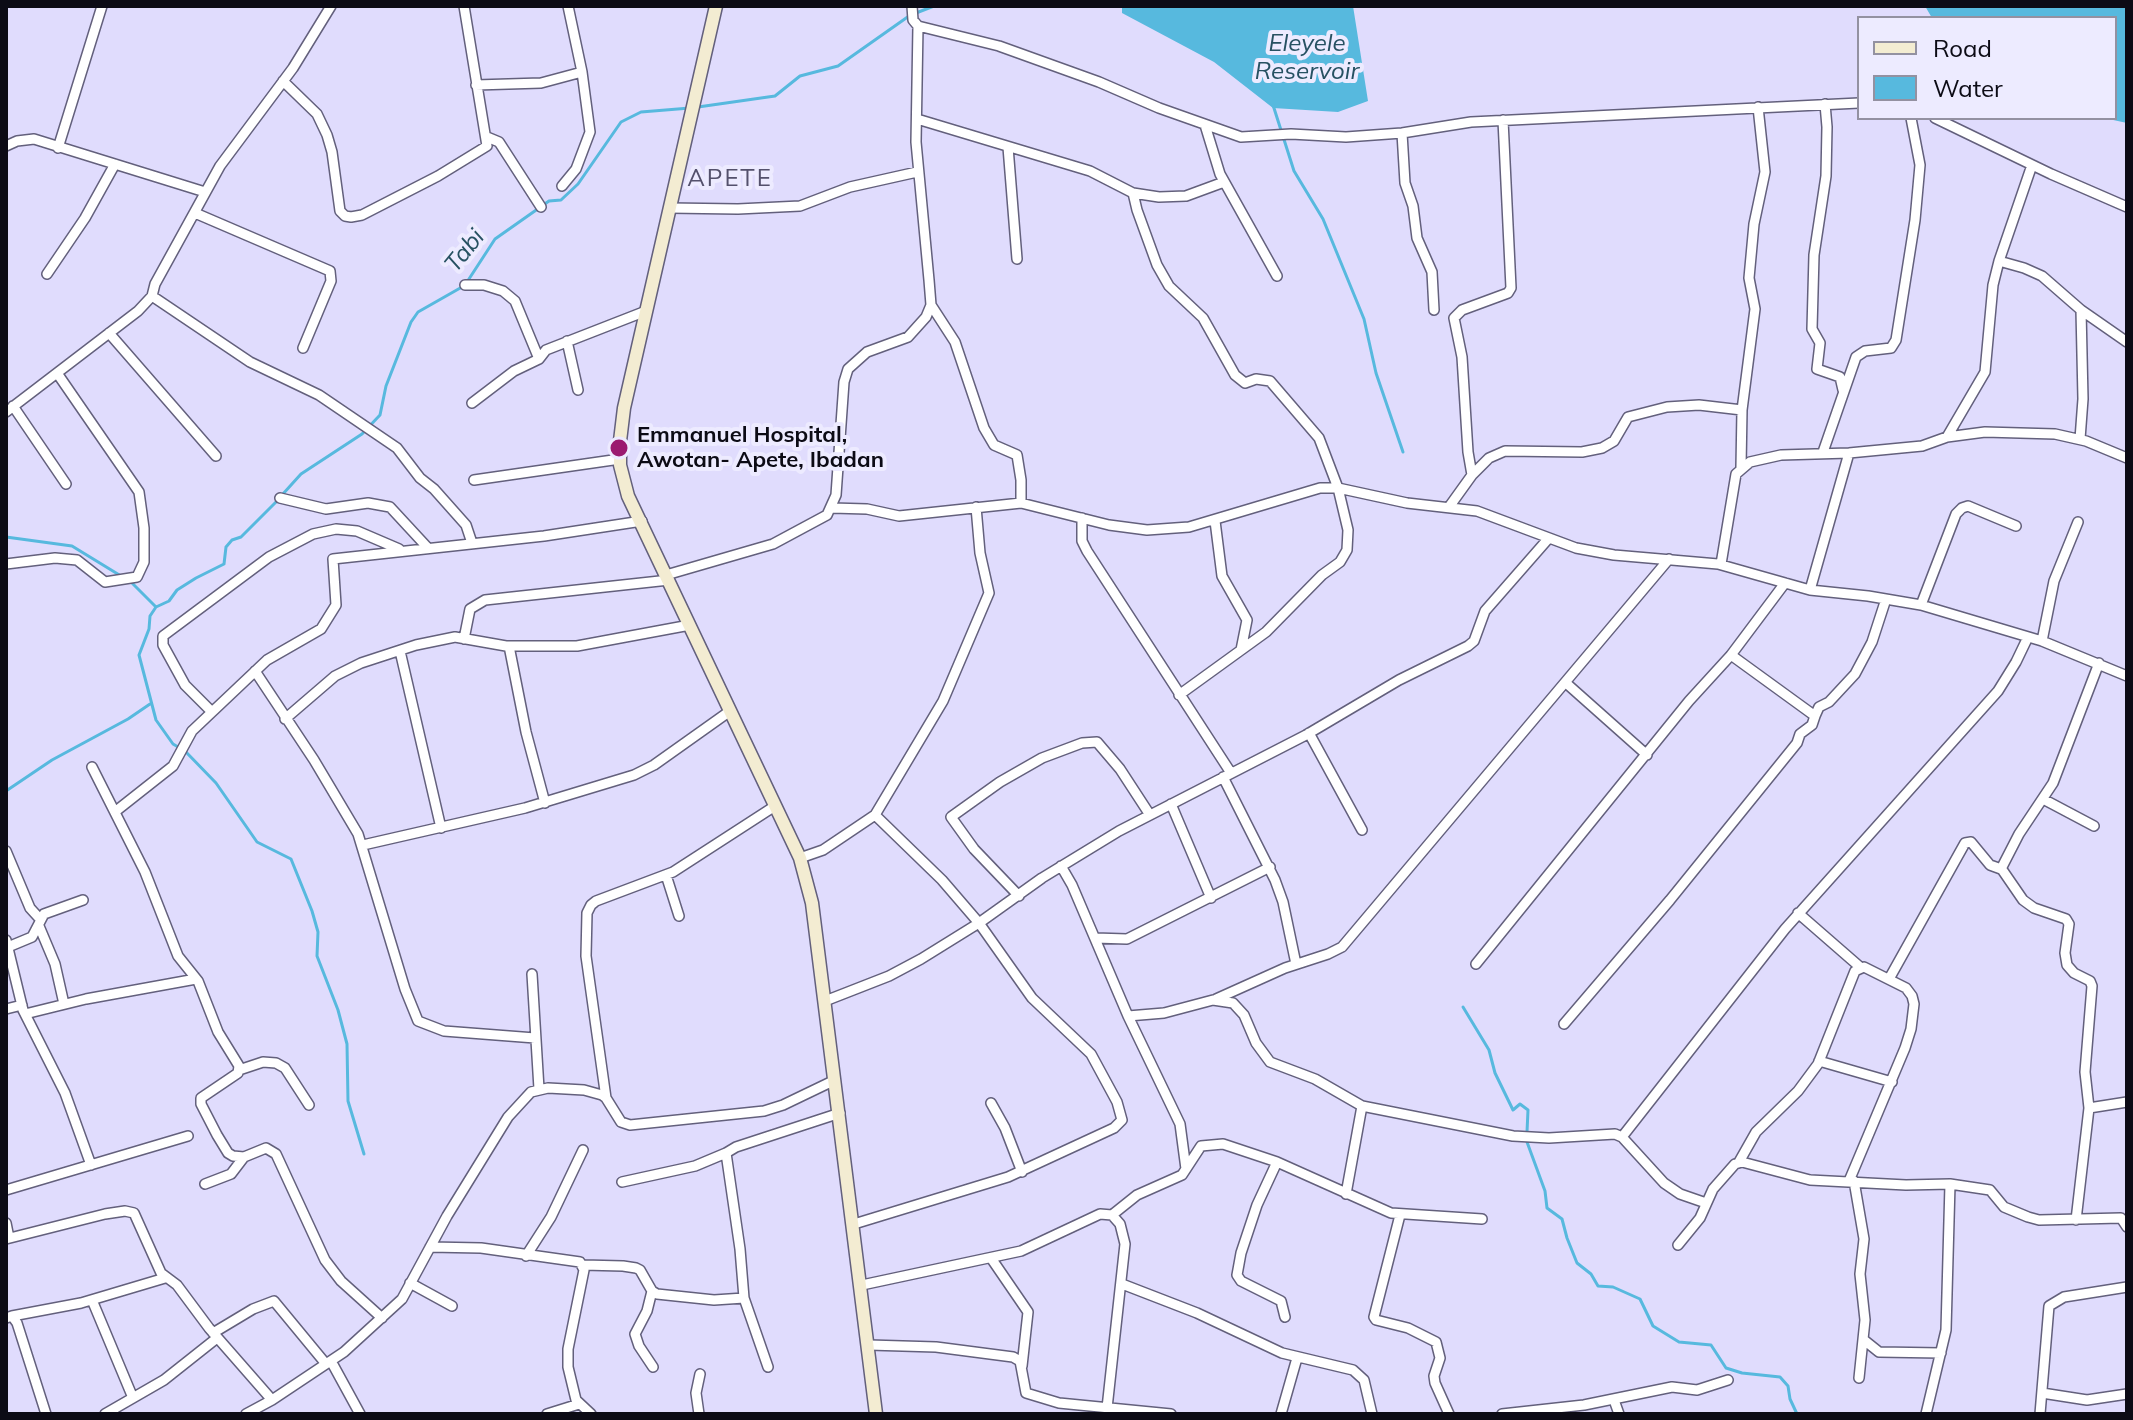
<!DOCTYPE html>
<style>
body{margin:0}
#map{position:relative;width:2133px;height:1420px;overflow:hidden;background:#e0dcfd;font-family:Mulish,sans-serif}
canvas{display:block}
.frame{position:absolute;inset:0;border:8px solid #0c0b15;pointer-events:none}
.legend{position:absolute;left:1857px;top:16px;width:260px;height:104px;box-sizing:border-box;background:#edebff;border:2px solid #9391a1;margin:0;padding:10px 14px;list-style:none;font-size:24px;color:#0c0b15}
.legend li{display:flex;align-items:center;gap:16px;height:40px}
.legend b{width:40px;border:2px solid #9391a1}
</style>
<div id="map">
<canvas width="2133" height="1420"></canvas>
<div class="frame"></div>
<ul class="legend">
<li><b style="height:10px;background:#f3ecd2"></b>Road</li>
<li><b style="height:22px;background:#57b9de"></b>Water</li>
</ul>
</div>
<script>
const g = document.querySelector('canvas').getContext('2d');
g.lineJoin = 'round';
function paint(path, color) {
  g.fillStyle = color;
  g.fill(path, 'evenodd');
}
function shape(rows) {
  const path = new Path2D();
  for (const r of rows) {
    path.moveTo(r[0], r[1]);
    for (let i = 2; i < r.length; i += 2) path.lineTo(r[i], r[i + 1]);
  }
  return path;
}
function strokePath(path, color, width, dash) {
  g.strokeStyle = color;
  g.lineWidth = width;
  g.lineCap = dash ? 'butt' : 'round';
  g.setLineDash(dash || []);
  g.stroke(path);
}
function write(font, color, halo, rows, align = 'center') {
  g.font = font + ' Mulish,sans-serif';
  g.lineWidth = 8;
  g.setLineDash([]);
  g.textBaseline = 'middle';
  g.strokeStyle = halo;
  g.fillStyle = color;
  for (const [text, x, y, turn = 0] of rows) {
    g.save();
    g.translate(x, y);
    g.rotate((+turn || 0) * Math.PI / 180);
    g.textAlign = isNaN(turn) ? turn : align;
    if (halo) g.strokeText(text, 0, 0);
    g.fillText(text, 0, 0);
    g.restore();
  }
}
paint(shape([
 [1122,6,1353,6,1368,101,1338,112,1273,108,1214,62,1122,13],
 [1925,6,2127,6,2127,123,2104,118,2115,118,2115,18,1932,18]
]), '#57b9de');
strokePath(shape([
 [916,13,934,6],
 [1273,105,1294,171,1323,219,1364,319,1376,373,1403,452],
 [698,107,775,96,800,76,838,66,909,16],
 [467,282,495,239,549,201,561,200,578,184,621,122,641,112,690,108],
 [282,495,301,474,362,434,380,415,386,386,411,322,418,312,462,287],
 [278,500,241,537,232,540,226,547,224,564,196,578,177,590,169,601,156,607,150,616,149,629,139,655,156,720,173,744,185,751,216,783,257,842,291,859,312,911,318,932,317,956,338,1010,347,1044,348,1101,364,1154],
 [6,537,72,546,121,576],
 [131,582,156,607],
 [6,791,52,760,128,719,150,704],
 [1463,1007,1489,1050,1495,1073,1513,1110,1520,1104,1528,1110,1527,1132],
 [1527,1142,1545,1191,1547,1208,1562,1219,1567,1238,1577,1263,1591,1274,1598,1286,1613,1287,1640,1299,1653,1326,1679,1342,1711,1345,1726,1368,1742,1373,1780,1377,1788,1386,1790,1399,1797,1414]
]), '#57b9de', 3);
const street = shape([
 [918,26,999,46,1099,82,1159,108,1241,137,1291,134,1346,137,1402,133,1471,122,1859,103],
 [283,81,317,114,327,135,332,152,340,211,345,216,351,217,362,215,438,176,487,146,464,6],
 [476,85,541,83,582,72],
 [1825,104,1827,127,1826,176,1814,255,1812,329,1820,343,1817,369,1840,377,1843,390],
 [1935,118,2051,174,2127,207],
 [917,119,1090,171,1133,193,1137,210,1157,265,1169,286,1203,318,1235,375,1245,383,1256,379,1270,381,1319,438,1338,488,1348,530,1347,550,1340,562,1322,575,1266,632,1179,695],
 [1205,125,1220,174,1277,276],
 [1402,133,1405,183,1413,206,1417,238,1432,272,1434,310],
 [487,137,499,142,541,207],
 [6,146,17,141,34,139,205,192],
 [1008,147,1017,259],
 [58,148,102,6],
 [562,186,576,169,590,132,582,72,568,6],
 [1133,193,1159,197,1186,196,1224,182],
 [669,208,738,209,800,206,850,187,917,172],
 [195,213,330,271,331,281,303,348],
 [1999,261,2024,268,2042,276,2081,310,2083,399,2080,439],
 [47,274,85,218,115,164],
 [465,285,484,285,503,291,515,301,539,359],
 [152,296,250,362,319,395,397,448,420,478,434,489,466,525,472,543],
 [931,305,955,342,984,428,994,445,1017,455,1021,480,1021,503],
 [2081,310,2127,342],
 [109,333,216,456],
 [567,341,578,390],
 [472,403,514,371,539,359,546,350,646,311],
 [13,406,66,484],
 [6,412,138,311,152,296,155,284,220,166,293,68,331,6],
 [1947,437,1985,372,1993,285,1999,261,2032,165],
 [1823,452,1856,357,1865,351,1891,348,1896,340,1915,220,1920,165,1911,118],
 [1741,467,1742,410,1755,309,1749,278,1754,224,1765,172,1758,107],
 [1472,475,1468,452,1462,357,1454,318,1462,310,1508,293,1511,288,1503,120],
 [474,480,620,459],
 [280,498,326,509,368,503,390,507,427,547],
 [1449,507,1472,475,1489,458,1505,451,1582,452,1602,448,1614,441,1628,417,1667,407,1699,405,1742,410],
 [832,508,867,509,899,516,1021,503,1109,525,1147,530,1189,527,1320,488,1338,488,1407,503,1477,511,1576,548,1614,555,1718,564,1810,590,1868,596,1921,605,2042,641,2127,676],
 [1082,518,1082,541,1087,551,1231,773],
 [1215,521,1222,576,1247,620,1241,650],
 [6,564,55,558,77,560,105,582,137,577,144,562,144,528,139,492,57,373],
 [1721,564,1736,474,1750,462,1781,455,1849,453,1922,446,1947,437,1985,432,2055,434,2086,441,2127,458],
 [666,575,773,544,827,515,836,495,844,382,848,369,867,352,908,337,926,317,931,305,929,280,916,142,918,26,913,20,912,6],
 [1810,590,1849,453],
 [1921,605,1956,514,1962,508,1968,506,2016,526],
 [464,639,470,609,485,600,669,580],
 [2042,641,2054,581,2078,522],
 [509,646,526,732,545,803],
 [400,651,441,828],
 [255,671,314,760,358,834,405,989,418,1021,444,1031,535,1038],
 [1566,683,1647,755],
 [212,712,185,685,163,645,163,636,269,557,313,534,336,529,357,531,399,549],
 [1815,716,1819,707,1829,702,1855,674,1872,642,1886,599],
 [285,719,335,676,361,663,416,645,455,637,506,646,577,646,690,625],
 [1309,733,1362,830],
 [92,767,145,872,178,956,198,981,218,1032,239,1066,238,1073,201,1098,201,1104,217,1135,228,1153,233,1156,244,1157,266,1148,276,1154,325,1260,341,1281,382,1318],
 [1223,777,1275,880,1283,902,1296,964],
 [2043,799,2094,826],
 [1171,804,1211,898],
 [116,811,173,766,192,731,267,660,321,629,336,605,333,559,544,536,642,521],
 [363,845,525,808,634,775,654,765,730,711],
 [6,851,30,908,40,919],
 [800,858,823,850,875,815,943,701,989,593,980,553,976,507],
 [1061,866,1072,885,1128,1016,1180,1124,1186,1169],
 [2001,868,2023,900,2034,908,2066,919,2069,924,2065,953,2067,965,2074,973,2090,981,2092,986,2085,1072,2089,1108],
 [666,875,679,916],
 [1019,896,974,849,951,817,1000,782,1042,758,1082,743,1097,742,1120,769,1150,815],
 [1798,913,1860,967],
 [39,926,55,964,64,1004],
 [1095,938,1127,939,1270,867],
 [6,940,23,1010,65,1093,91,1165],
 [8,947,32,937,44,914,83,900],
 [1476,964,1689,701,1731,655,1785,583],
 [532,974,539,1089],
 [1889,979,1965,843,1971,842,1990,865,2001,869,2019,834,2053,783,2099,663],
 [1216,999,1285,968,1328,954,1342,947,1669,559],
 [825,1001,889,976,921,959,979,923,1042,878,1119,831,1306,735,1399,680,1468,646,1474,641,1485,611,1548,539],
 [6,1009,22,1005],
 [25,1014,86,999,196,979],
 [1128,1016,1164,1013,1213,1000,1233,1003,1244,1015,1256,1043,1270,1062,1315,1079,1362,1106,1513,1136,1549,1138,1615,1134,1622,1137,1664,1183,1680,1194,1706,1203],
 [1564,1024,1670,900,1797,743,1800,734,1812,725,1815,716,1731,655],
 [1819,1061,1892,1082],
 [239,1070,263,1062,276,1063,285,1068,309,1105],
 [606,1098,586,956,587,913,591,905,596,901,673,872,775,806],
 [991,1103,1005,1128,1022,1172],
 [1622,1137,1785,929,1998,691,2016,662,2028,637],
 [1277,1162,1257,1205,1241,1253,1237,1275,1241,1281,1281,1301,1285,1317],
 [1739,1162,1756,1132,1798,1091,1818,1064,1855,971,1864,967,1906,988,1912,996,1914,1004,1911,1029,1905,1048,1849,1181],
 [1854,1181,1864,1239,1860,1274,1865,1320,1859,1378],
 [622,1182,695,1166,726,1153],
 [205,1184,231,1174,244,1157],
 [6,1190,188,1136],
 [1346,1194,1362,1106],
 [1112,1215,1137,1195,1182,1175,1201,1146,1223,1144,1277,1162,1391,1213,1482,1219],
 [1400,1215,1374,1317,1376,1320,1408,1328,1436,1342,1440,1358,1434,1376,1435,1383,1449,1414],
 [2076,1220,2089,1108,2127,1102],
 [6,1223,9,1238],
 [854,1224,1008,1177,1114,1128,1122,1120,1117,1102,1091,1054,1032,998,979,923,942,880,875,815],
 [6,1239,105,1214,125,1211,134,1213,161,1273,177,1285,209,1328,272,1400],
 [1678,1245,1700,1218,1713,1189,1735,1164,1742,1162,1810,1180,1906,1185,1950,1184,1990,1190,2004,1207,2028,1217,2039,1220,2121,1218,2127,1227],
 [430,1247,481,1248,580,1262,584,1270,568,1349,568,1367,576,1400,591,1414],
 [526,1256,551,1217,583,1150],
 [991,1258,1028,1312,1022,1366],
 [583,1265,623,1266,636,1268,640,1270,652,1291,657,1294,714,1300,744,1298],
 [410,1283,452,1306],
 [1122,1284,1197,1313,1282,1353,1353,1370,1364,1380,1372,1414],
 [862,1285,1021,1251,1100,1214,1112,1215,1120,1224,1125,1244,1107,1408],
 [652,1291,647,1311,635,1334,639,1346,653,1367],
 [92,1300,133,1398],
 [12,1316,81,1303,165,1278],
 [6,1318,12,1316,17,1323,46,1414],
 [213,1333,253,1309,274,1301,326,1364],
 [1864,1340,1879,1352,1941,1353],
 [869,1345,936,1347,1013,1357,1020,1361,1026,1393,1059,1403,1171,1414],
 [331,1361,360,1414],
 [768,1367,744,1298,740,1249,726,1153,736,1147,840,1113],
 [2042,1393,2087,1400,2127,1394],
 [1614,1400,1619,1414],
 [105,1414,164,1380,217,1338],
 [246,1414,272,1400,344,1352,402,1299,447,1216,508,1117,531,1092,548,1088,584,1090,602,1095,606,1098,621,1122,630,1125,764,1111,783,1105,835,1080],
 [547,1414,579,1404],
 [699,1414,696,1393,700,1374],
 [1281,1414,1297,1358],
 [1502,1414,1584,1405,1672,1387,1697,1390,1728,1380],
 [1926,1414,1946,1330,1950,1184],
 [2040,1414,2049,1306,2064,1297,2127,1287]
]);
const secondary = shape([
 [716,6,624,408,620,441,620,465,628,496,800,858,812,903,876,1414]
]);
strokePath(street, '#63607c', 12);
strokePath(secondary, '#63607c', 15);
strokePath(street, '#fff', 9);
strokePath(secondary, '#f3ecd2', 12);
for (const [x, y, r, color] of [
 [619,448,10,"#9b1a6f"]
]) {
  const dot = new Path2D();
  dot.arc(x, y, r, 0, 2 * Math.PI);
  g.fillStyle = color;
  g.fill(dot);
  strokePath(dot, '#edebff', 3);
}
write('bold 22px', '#0c0b15', '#edebff', [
 ["Emmanuel Hospital,",637,435],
 ["Awotan- Apete, Ibadan",637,460]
], 'left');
write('italic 24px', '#275162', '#edebff', [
 ["Eleyele",1307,44],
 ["Reservoir",1307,72],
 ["Tabi",465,251,-51]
]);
g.letterSpacing = '2px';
write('24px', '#54516c', '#edebff', [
 ["APETE",730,179]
]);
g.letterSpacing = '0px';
</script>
